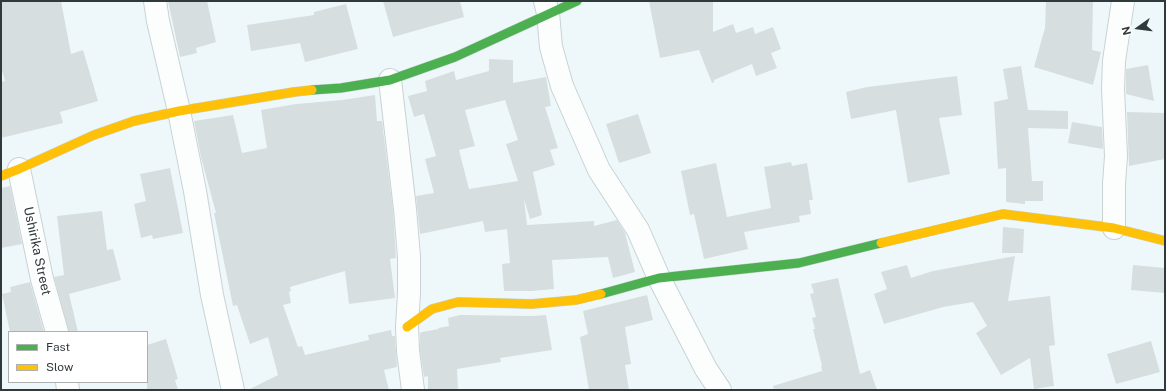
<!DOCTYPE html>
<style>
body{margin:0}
#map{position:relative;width:1166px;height:391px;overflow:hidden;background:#eef8fa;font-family:"Public Sans",sans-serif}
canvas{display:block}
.frame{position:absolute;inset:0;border:2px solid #30393b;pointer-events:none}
.legend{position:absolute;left:8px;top:331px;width:140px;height:52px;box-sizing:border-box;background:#fff;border:1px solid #acb0b1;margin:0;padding:5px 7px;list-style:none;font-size:12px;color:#30393b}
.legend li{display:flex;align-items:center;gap:8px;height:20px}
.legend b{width:20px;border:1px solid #acb0b1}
.north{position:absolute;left:1118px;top:8px;width:40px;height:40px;-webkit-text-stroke:3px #fff;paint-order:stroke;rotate:256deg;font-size:11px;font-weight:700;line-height:16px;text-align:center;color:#30393b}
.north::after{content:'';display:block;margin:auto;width:14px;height:18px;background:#30393b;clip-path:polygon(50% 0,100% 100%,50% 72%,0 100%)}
</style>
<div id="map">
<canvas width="1166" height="391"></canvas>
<div class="frame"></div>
<ul class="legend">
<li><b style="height:5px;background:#4caf50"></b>Fast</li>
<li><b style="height:5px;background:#ffc107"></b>Slow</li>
</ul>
<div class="north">N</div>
</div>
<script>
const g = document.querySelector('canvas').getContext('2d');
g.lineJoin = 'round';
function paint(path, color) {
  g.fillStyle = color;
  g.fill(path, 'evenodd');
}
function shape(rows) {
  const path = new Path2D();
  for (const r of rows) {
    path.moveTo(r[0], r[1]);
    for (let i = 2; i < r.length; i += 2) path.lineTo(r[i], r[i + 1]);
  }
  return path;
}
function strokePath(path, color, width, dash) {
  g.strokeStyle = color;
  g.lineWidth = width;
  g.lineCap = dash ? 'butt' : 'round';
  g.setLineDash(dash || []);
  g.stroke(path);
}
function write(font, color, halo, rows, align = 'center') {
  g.font = font + ' "Public Sans",sans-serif';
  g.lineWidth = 4;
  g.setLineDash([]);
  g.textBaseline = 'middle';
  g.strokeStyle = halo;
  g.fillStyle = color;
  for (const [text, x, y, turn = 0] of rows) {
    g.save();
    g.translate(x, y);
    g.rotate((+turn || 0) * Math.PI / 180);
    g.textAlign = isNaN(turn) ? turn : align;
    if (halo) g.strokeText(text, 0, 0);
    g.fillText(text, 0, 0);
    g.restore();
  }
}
paint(shape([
 [1,1,61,1,71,54,83,50,98,101,60,112,63,123,1,138,1,82,5,81,1,67],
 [168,1,207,1,216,42,196,48,197,53,180,57],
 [383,1,460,1,464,17,393,37],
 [649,1,713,1,713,32,733,24,736,33,753,27,755,34,773,27,781,49,771,53,777,68,756,76,752,64,714,80,714,82,712,83,699,50,660,58],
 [1046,1,1093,1,1092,50,1101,52,1093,85,1034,67,1045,28],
 [346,4,358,49,305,62,300,43,251,51,247,25,314,15,314,12],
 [489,59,513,60,513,83,546,77,551,106,545,107,558,148,550,150,555,165,533,172,542,215,530,219,524,199,527,225,594,221,594,226,617,220,625,233,635,272,613,278,608,257,552,260,554,289,532,291,504,291,502,264,510,263,507,229,485,232,483,221,420,234,416,196,434,193,425,159,436,156,424,114,414,117,408,96,427,91,425,81,454,71,456,80,489,71],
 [505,100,518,140,506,144,518,181,469,189,459,150,475,146,465,110],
 [1148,65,1154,101,1126,94,1126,69],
 [1021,66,1028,110,1068,111,1068,129,1028,128,1032,181,1043,181,1043,201,1025,201,1025,204,1006,202,1006,168,998,169,994,102,1008,99,1003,69],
 [957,76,962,115,939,118,950,174,908,183,896,110,851,119,846,92,867,87],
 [375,95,377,121,382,121,393,210,396,258,390,259,395,298,349,304,345,271,290,287,291,291,289,292,291,303,283,305,298,347,302,346,305,355,369,340,368,335,391,330,392,336,395,336,397,367,384,370,389,390,248,390,278,375,268,337,250,344,237,305,233,306,214,213,216,213,201,157,194,121,233,115,242,153,267,148,261,110,296,104,342,100],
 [1127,112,1165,113,1165,159,1129,166],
 [638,114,651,153,619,163,606,124],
 [1072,122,1102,127,1103,149,1068,143],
 [791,162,792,166,807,163,813,200,809,200,811,214,799,216,800,222,744,232,748,249,704,259,694,214,690,215,681,171,716,163,727,217,771,208,764,167],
 [170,168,183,233,153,239,152,235,141,238,134,204,146,201,140,174],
 [10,186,22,244,1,248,1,188],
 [102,211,107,250,113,249,121,280,69,294,78,332,69,332,54,277,64,275,57,216],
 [1003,227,1024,229,1023,253,1002,253],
 [1015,256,1008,301,1050,296,1055,345,1049,346,1054,386,1034,389,1030,358,1001,375,976,333,987,326,973,302,943,307,884,324,874,294,887,289,881,272,907,265,911,278,933,271],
 [1133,265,1165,268,1165,293,1131,290],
 [838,278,860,374,870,370,877,390,774,390,773,386,822,371,821,366,822,366,813,329,815,329,812,318,816,317,810,294,814,293,811,284],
 [30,282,44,332,10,332,2,294,11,292,10,287],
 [647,295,653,320,625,327,631,364,625,365,629,390,589,390,580,337,588,334,583,311],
 [460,315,532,316,546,315,552,350,500,358,501,362,457,369,458,390,428,390,428,376,424,377,420,350,420,333,422,332,439,329,438,328,449,326,448,318],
 [166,339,178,379,175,380,178,390,147,390,147,345],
 [1151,341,1160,372,1116,384,1107,354]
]), '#d6dee0');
const street = shape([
 [155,1,158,21,179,111,195,191,212,295,233,390],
 [545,1,548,13,551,47,562,86,599,170,638,230,659,278,706,369,720,390],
 [390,80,405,209,409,257,409,293,407,327,408,351,413,390],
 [19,169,42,279,57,332],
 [1114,228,1114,184,1116,156,1113,89,1114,61,1123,1],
 [67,382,68,390]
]);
const fast = shape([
 [312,90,341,88,390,80,455,57,577,1],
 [601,294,659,278,799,263,881,243]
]);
const slow = shape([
 [1,176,19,169,94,135,134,121,179,111,294,92,312,90],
 [881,243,1003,214,1114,228,1165,241],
 [407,327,432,309,458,302,532,304,576,300,601,294]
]);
strokePath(street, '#c9d2d3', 24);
strokePath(fast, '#c9d2d3', 10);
strokePath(slow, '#c9d2d3', 10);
strokePath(street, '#fcfefe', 22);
strokePath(fast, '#4caf50', 9);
strokePath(slow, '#ffc107', 9);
write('13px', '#30393b', '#fff', [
 ["Ushirika Street",37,251,78]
]);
</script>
